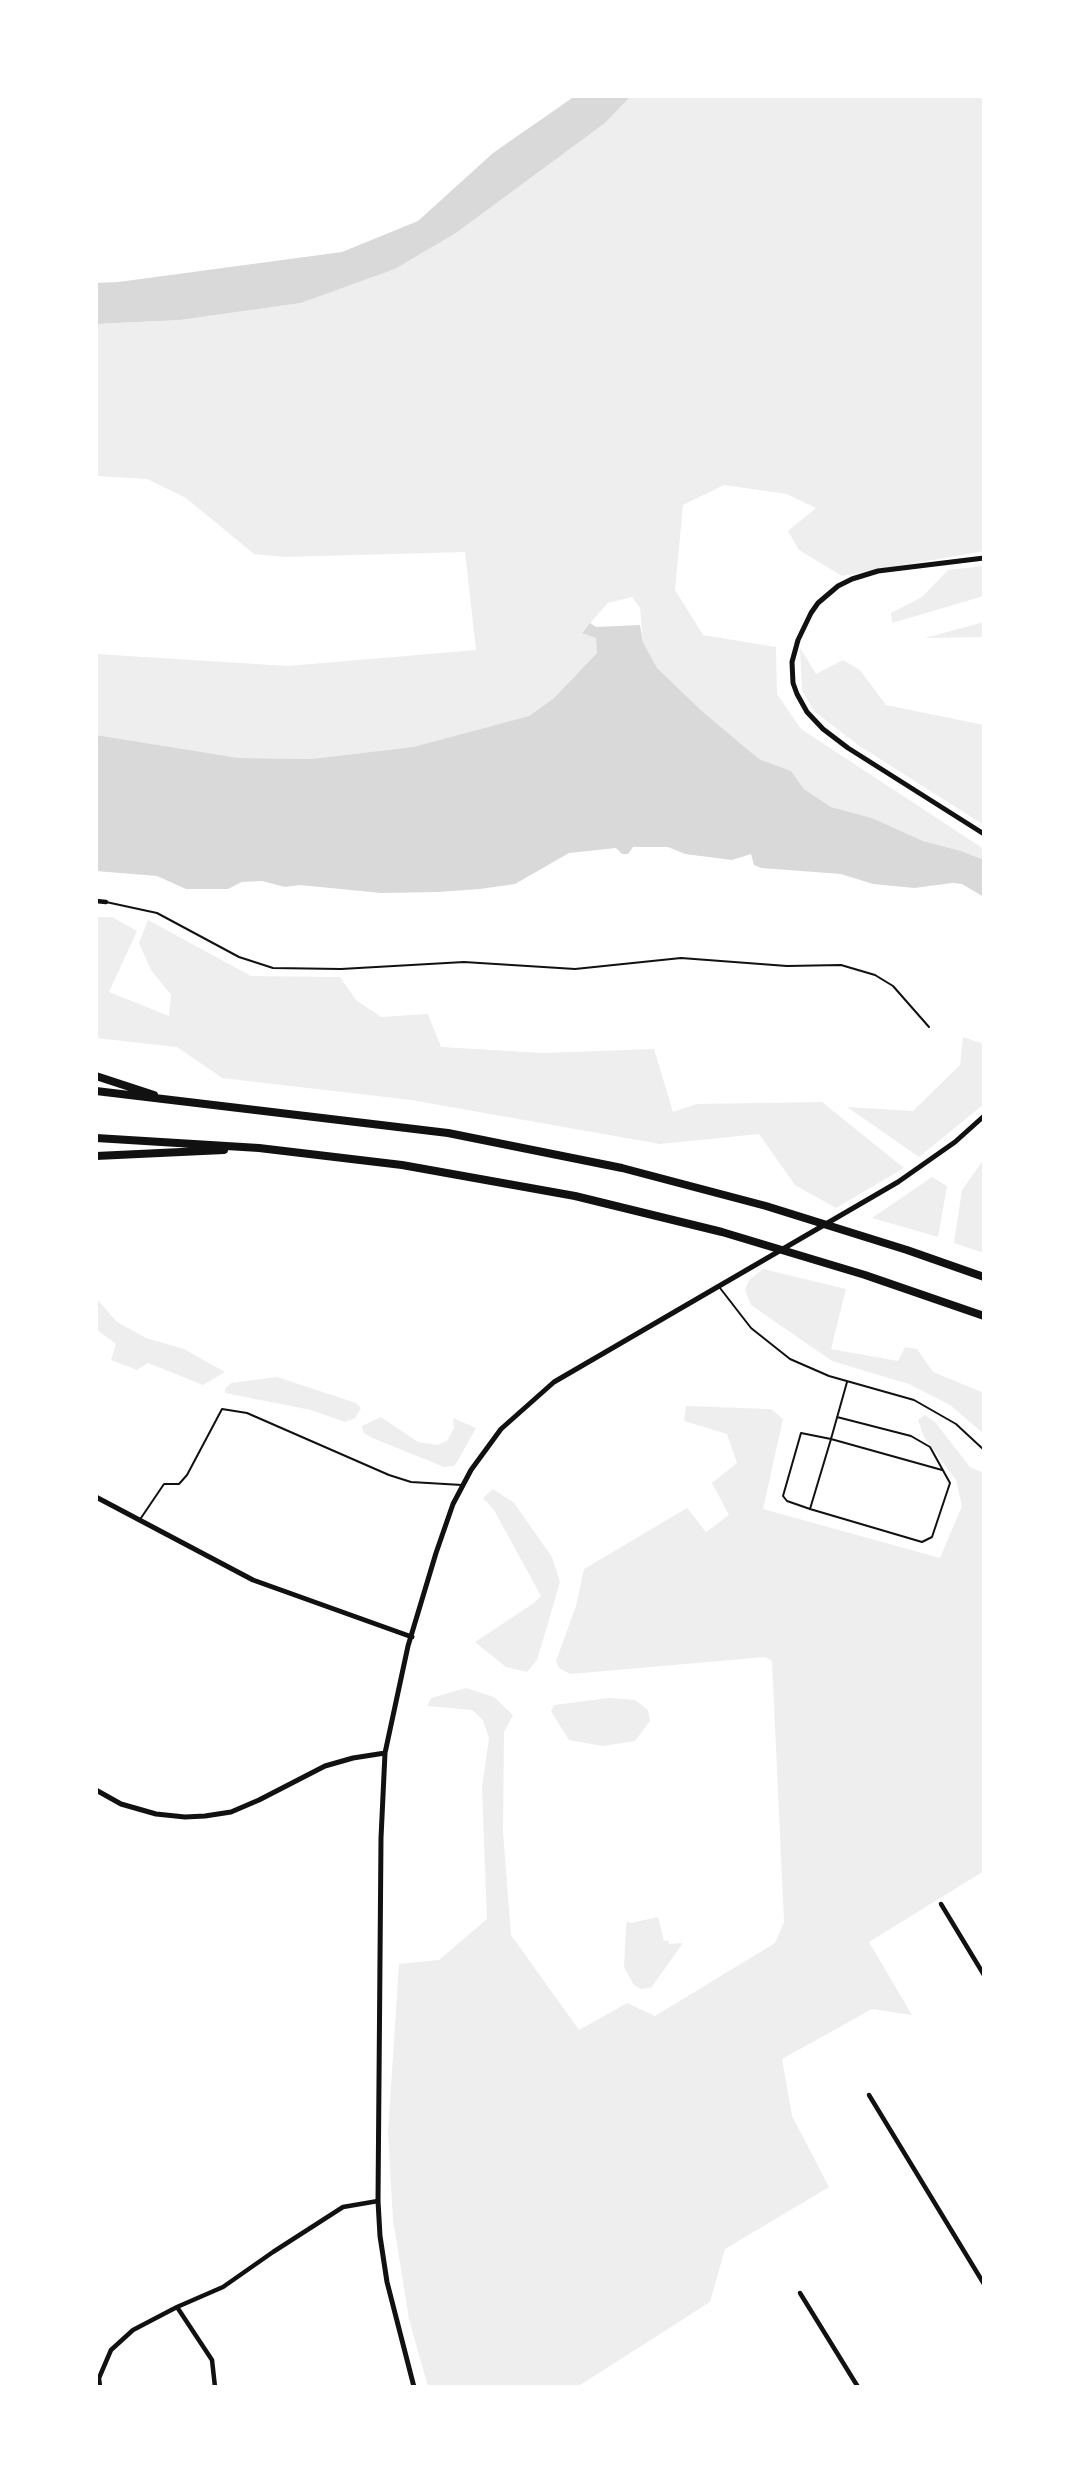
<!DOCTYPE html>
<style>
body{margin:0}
#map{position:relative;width:1080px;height:2483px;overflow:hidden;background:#fff;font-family:Cabin,sans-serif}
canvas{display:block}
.frame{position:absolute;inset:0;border:98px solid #fff;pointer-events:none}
</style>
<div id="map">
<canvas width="1080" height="2483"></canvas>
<div class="frame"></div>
</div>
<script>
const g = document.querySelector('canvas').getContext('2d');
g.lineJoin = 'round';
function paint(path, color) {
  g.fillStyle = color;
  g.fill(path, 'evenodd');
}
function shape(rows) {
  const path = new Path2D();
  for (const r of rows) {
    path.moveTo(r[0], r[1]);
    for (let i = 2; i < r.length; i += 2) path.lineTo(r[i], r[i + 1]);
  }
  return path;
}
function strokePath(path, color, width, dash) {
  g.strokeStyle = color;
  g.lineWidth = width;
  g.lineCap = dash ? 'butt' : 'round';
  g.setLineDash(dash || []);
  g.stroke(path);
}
paint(shape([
 [631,96,984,96,984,551,842,576,799,550,788,531,816,508,787,494,724,485,683,505,675,590,703,635,776,647,777,694,801,729,984,849,984,860,961,851,923,841,872,818,831,807,804,789,791,771,759,759,703,712,657,668,643,642,640,608,632,597,608,603,582,632,596,638,597,653,553,699,529,716,413,747,311,759,239,758,96,735,96,654,288,666,476,650,465,552,285,557,254,554,186,498,147,479,96,476,96,324,180,320,301,303,395,269,456,233,605,123],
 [984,566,984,596,892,623,891,613,922,597,948,570],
 [984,622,984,637,925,638],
 [800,648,816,674,843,660,860,670,886,705,984,725,984,825,861,747,815,712,802,691],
 [96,917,112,917,137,931,109,992,169,1016,171,995,151,970,139,943,148,920,251,976,340,977,356,1000,381,1017,428,1014,441,1047,543,1053,654,1049,673,1112,697,1104,822,1102,904,1168,836,1208,795,1185,759,1134,660,1144,411,1100,222,1078,177,1047,96,1038],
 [963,1037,984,1044,984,1104,919,1157,847,1107,913,1111,960,1065],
 [984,1159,984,1253,954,1243,962,1190],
 [932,1177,947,1186,938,1237,872,1218],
 [763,1269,846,1289,831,1349,898,1361,905,1347,917,1349,933,1372,984,1393,984,1434,950,1405,909,1384,832,1361,751,1305,745,1290,749,1280],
 [96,1298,117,1322,146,1338,184,1349,225,1372,203,1385,148,1363,137,1370,111,1360,116,1344,96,1329],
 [277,1377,356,1403,361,1408,355,1418,345,1422,311,1410,225,1393,225,1389,231,1383],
 [686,1406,771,1409,783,1419,763,1509,940,1558,962,1506,956,1480,924,1437,918,1420,925,1415,935,1422,970,1467,984,1473,984,1871,869,1942,912,2015,872,2009,782,2059,792,2116,829,2187,725,2249,710,2302,577,2387,428,2387,409,2319,393,2220,388,2133,399,1964,439,1960,487,1919,482,1788,489,1738,483,1720,472,1710,427,1706,431,1698,466,1688,494,1697,513,1715,504,1732,503,1832,511,1935,579,2030,627,2003,655,2016,775,1943,784,1922,772,1661,765,1657,570,1674,559,1668,556,1661,576,1606,584,1569,687,1508,706,1532,729,1515,712,1483,737,1463,727,1434,684,1421],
 [381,1417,418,1442,437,1445,447,1441,454,1428,453,1418,476,1428,457,1462,454,1466,444,1467,370,1437,363,1432,362,1426],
 [493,1489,514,1503,552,1557,560,1582,537,1660,527,1672,506,1667,475,1642,534,1603,541,1596,494,1510,483,1498],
 [609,1698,635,1700,648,1710,650,1721,635,1741,603,1746,569,1740,551,1711,554,1705],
 [658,1917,664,1941,669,1941,669,1944,683,1943,651,1988,641,1989,634,1985,624,1967,626,1927,627,1921,631,1923]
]), '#eee');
paint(shape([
 [575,96,631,96,605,123,456,233,395,269,301,303,180,320,96,324,96,283,118,282,342,252,418,221,493,153],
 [590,623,596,627,640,625,643,642,657,668,703,712,759,759,791,771,804,789,831,807,872,818,923,841,961,851,984,860,984,897,962,884,952,883,914,888,873,884,841,874,761,868,754,865,751,854,732,860,685,854,668,847,633,847,628,854,622,854,616,848,569,853,515,884,480,889,438,892,381,893,300,885,285,887,262,881,242,882,228,889,186,889,157,876,96,871,96,735,239,758,311,759,413,747,529,716,553,699,597,653,596,638,582,633]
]), '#d9d9d9');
strokePath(shape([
 [106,902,157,913,239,957,273,968,341,969,464,962,575,969,681,958,787,966,841,965,875,975,893,986,929,1027],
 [720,1288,751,1328,790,1359,829,1376,914,1400,956,1424,984,1450],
 [837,1417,911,1436,930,1447,950,1483,932,1537,922,1542,810,1509,831,1439,847,1382],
 [810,1509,787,1501,783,1496,801,1433,831,1439,942,1470],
 [141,1518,164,1484,179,1484,187,1475,222,1409,247,1413,389,1475,411,1482,462,1485]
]), '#111', 2);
strokePath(shape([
 [96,901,106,902],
 [941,1904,984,1975],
 [869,2095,984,2284],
 [800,2293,858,2387],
 [177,2307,212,2360,215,2387],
 [100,2387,99,2378,111,2350,133,2330,177,2307,223,2287,273,2252,343,2207,378,2201]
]), '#111', 4.5);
strokePath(shape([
 [984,558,878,571,852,579,838,586,818,603,811,613,798,640,792,662,793,683,797,694,807,712,823,729,848,748,984,834],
 [96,1497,253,1580,412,1637],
 [96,1790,121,1804,156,1814,185,1817,205,1816,231,1812,259,1800,325,1766,353,1758,385,1753],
 [414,2387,387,2282,380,2236,378,2201,381,1838,385,1753,408,1646,436,1553,453,1504,471,1470,501,1429,554,1382,898,1182,955,1142,984,1116]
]), '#111', 5);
strokePath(shape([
 [96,1076,154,1095],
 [96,1091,448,1133,622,1168,766,1206,907,1250,984,1277],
 [96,1138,259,1148,402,1165,575,1196,722,1232,865,1275,984,1316],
 [96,1156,224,1150]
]), '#111', 8);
</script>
